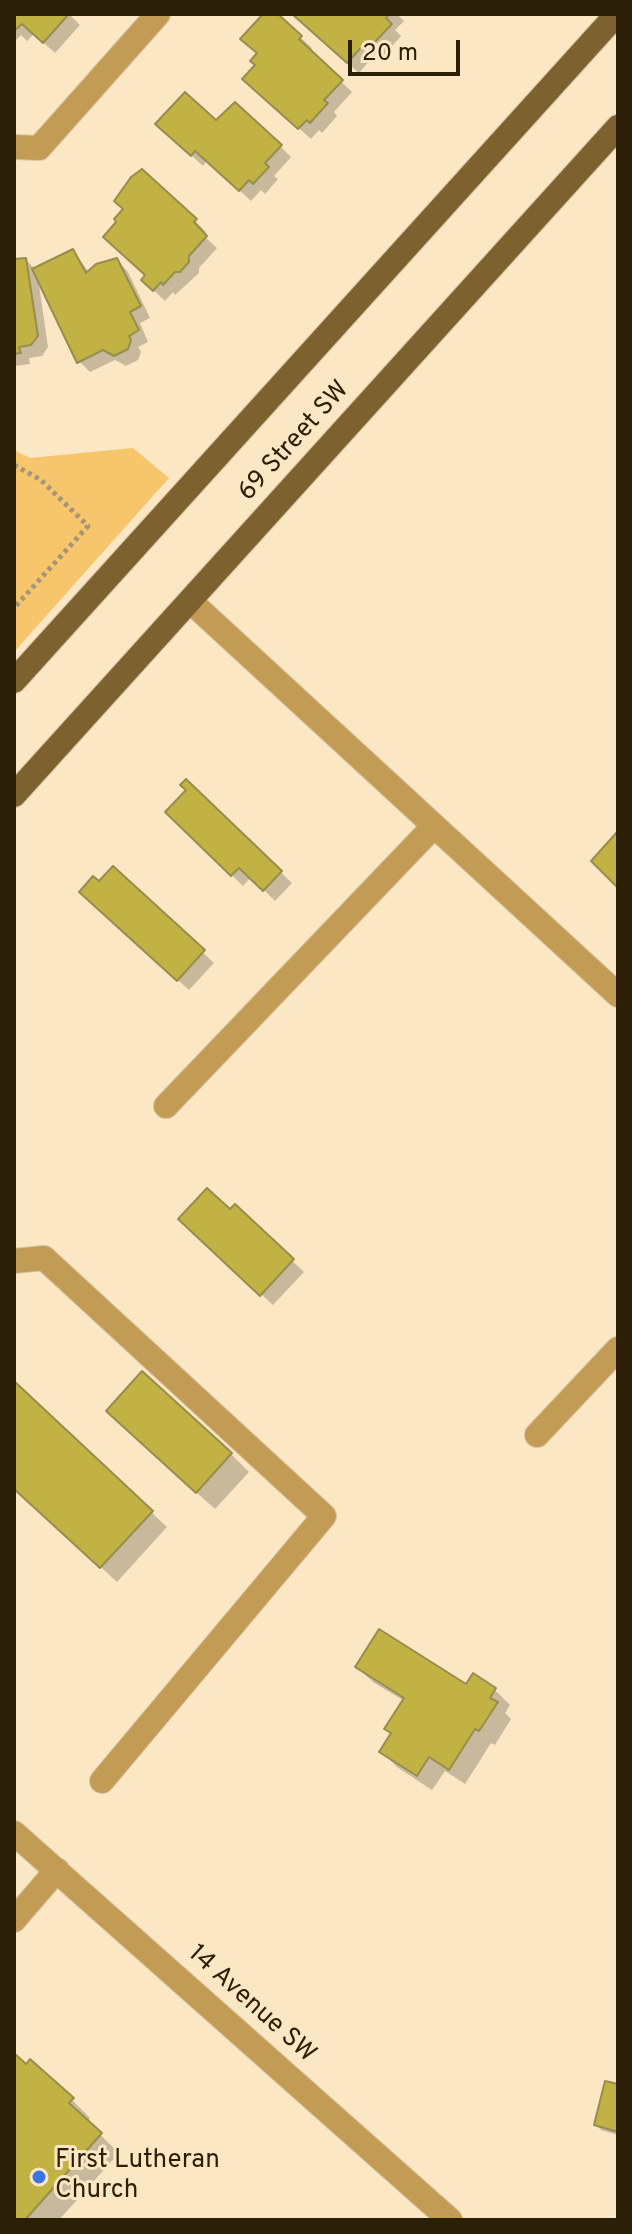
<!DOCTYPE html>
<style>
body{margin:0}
#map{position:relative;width:632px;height:2234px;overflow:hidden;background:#fbe7c4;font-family:Overpass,sans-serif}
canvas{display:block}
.frame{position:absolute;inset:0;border:16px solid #2c1f07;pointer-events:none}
.scale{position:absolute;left:348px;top:40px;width:112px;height:36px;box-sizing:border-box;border:4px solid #2c1f07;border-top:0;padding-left:10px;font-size:24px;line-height:28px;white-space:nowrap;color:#2c1f07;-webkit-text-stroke:6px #fbe7c4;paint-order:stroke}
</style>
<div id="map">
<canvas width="632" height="2234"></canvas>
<div class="frame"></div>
<div class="scale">20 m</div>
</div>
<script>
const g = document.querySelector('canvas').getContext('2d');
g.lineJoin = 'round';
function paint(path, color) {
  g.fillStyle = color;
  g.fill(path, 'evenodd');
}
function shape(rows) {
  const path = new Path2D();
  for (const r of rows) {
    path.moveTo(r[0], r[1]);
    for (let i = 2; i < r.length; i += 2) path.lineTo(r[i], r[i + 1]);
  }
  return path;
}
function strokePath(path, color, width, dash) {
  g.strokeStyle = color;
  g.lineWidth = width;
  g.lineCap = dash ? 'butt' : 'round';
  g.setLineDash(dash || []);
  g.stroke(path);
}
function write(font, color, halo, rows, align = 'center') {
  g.font = font + ' Overpass,sans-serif';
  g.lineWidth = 6;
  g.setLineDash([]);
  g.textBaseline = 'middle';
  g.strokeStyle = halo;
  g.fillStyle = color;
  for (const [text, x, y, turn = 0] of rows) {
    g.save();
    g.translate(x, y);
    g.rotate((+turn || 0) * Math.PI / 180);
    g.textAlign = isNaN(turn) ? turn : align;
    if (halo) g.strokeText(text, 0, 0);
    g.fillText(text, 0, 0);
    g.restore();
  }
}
paint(shape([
 [133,448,169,478,14,652,14,450,30,458]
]), '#f7c56b');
paint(shape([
 [14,14,69,14,80,25,55,53,34,34,27,41,21,35,14,42],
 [265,14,275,14,312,48,309,51,352,92,334,112,337,116,322,133,319,130,311,139,256,90],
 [294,14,397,14,404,21,395,30,401,36,383,56,378,51,359,73],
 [216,123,280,146,291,157,274,176,278,179,265,194,261,190,251,201,207,160,203,166,169,135],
 [195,221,206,232,203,235,217,248,199,268,199,273,175,295,173,292,165,301,143,280,147,276,116,248],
 [73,251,89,272,117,260,128,272,150,318,140,323,148,342,138,347,141,352,138,360,126,366,115,360,90,372,79,361,38,278,48,347,42,356,29,358,30,364,14,366,14,261,26,260,35,269],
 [186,782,292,883,275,901,251,877,243,886,168,812,188,790],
 [113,869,214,963,189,990,93,902,99,884],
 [235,1207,304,1272,273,1305,192,1230,230,1212],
 [14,1384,167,1527,117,1582,14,1487],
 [126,1429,231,1454,249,1472,215,1509],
 [357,1667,495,1690,510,1705,505,1713,511,1719,495,1745,491,1743,465,1784,445,1771,432,1790,397,1767,382,1752,393,1735,386,1729,404,1701,373,1682],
 [14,2055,72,2100,90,2118,87,2122,119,2153,59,2220,14,2220],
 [618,2086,618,2135,601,2130,596,2125]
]), '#0003');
const building = shape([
 [14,14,69,14,43,43,22,24,14,31,14,14],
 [263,14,278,14,302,36,299,39,343,80,324,100,328,103,310,123,307,120,298,129,242,79,255,65,250,61,257,53,240,39,263,14],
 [292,14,389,14,386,18,392,24,371,46,366,42,347,63,292,14],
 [185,92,216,120,235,102,282,145,265,163,269,167,253,184,249,180,239,191,195,151,191,156,155,124,185,92],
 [142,169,197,219,194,222,207,236,189,256,189,262,180,272,175,272,163,285,161,282,153,291,141,280,145,275,103,237,116,222,114,219,123,209,114,201,131,177,142,169],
 [73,249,86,273,96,264,117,258,141,306,130,312,139,330,129,336,131,340,128,349,114,356,103,350,77,363,32,269,73,249],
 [26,258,38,336,31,345,19,347,21,353,14,354,14,259,26,258],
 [186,779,282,871,263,891,239,868,231,876,165,812,186,790,180,785,186,779],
 [618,831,618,888,591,861,618,831],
 [113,866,205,950,177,981,79,892,93,876,99,881,113,866],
 [207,1188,230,1209,235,1204,294,1259,260,1296,178,1219,207,1188],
 [142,1371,232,1453,196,1493,106,1411,142,1371],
 [14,1381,153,1511,100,1568,14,1489,14,1381],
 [379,1629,466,1684,473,1673,496,1688,490,1698,498,1702,479,1731,475,1729,449,1770,429,1757,417,1776,379,1752,391,1733,384,1729,404,1698,355,1667,379,1629],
 [14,2053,26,2064,30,2059,74,2098,69,2103,102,2133,25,2220,14,2220,14,2053],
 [605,2081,618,2084,618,2132,594,2125,605,2081]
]);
paint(building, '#c2b243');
strokePath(building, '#968d4e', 2);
const minor = shape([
 [14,147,39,148,158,14],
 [190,601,618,995],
 [166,1106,434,826],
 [14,1261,44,1258,324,1516,102,1781],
 [537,1435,618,1349],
 [14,1833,450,2220],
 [14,1920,57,1870]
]);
const major = shape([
 [14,681,617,14],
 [14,795,618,127]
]);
strokePath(minor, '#d6c3a2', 26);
strokePath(major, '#d6c3a2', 26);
strokePath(shape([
 [14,465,41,480,88,526,14,608]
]), '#a69577', 5, [4, 4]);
strokePath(minor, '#c29b54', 24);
strokePath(major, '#7d6230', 24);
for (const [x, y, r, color] of [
 [39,2177,8,"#3876e4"]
]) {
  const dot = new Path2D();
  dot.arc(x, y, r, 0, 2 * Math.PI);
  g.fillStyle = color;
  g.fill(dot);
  strokePath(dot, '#fbe7c4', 3);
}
write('26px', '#2c1f07', '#fbe7c4', [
 ["69 Street SW",295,442,-48],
 ["14 Avenue SW",251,2005,42]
]);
write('26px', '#2c1f07', '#fbe7c4', [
 ["First Lutheran",55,2162],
 ["Church",55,2192]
], 'left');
</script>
